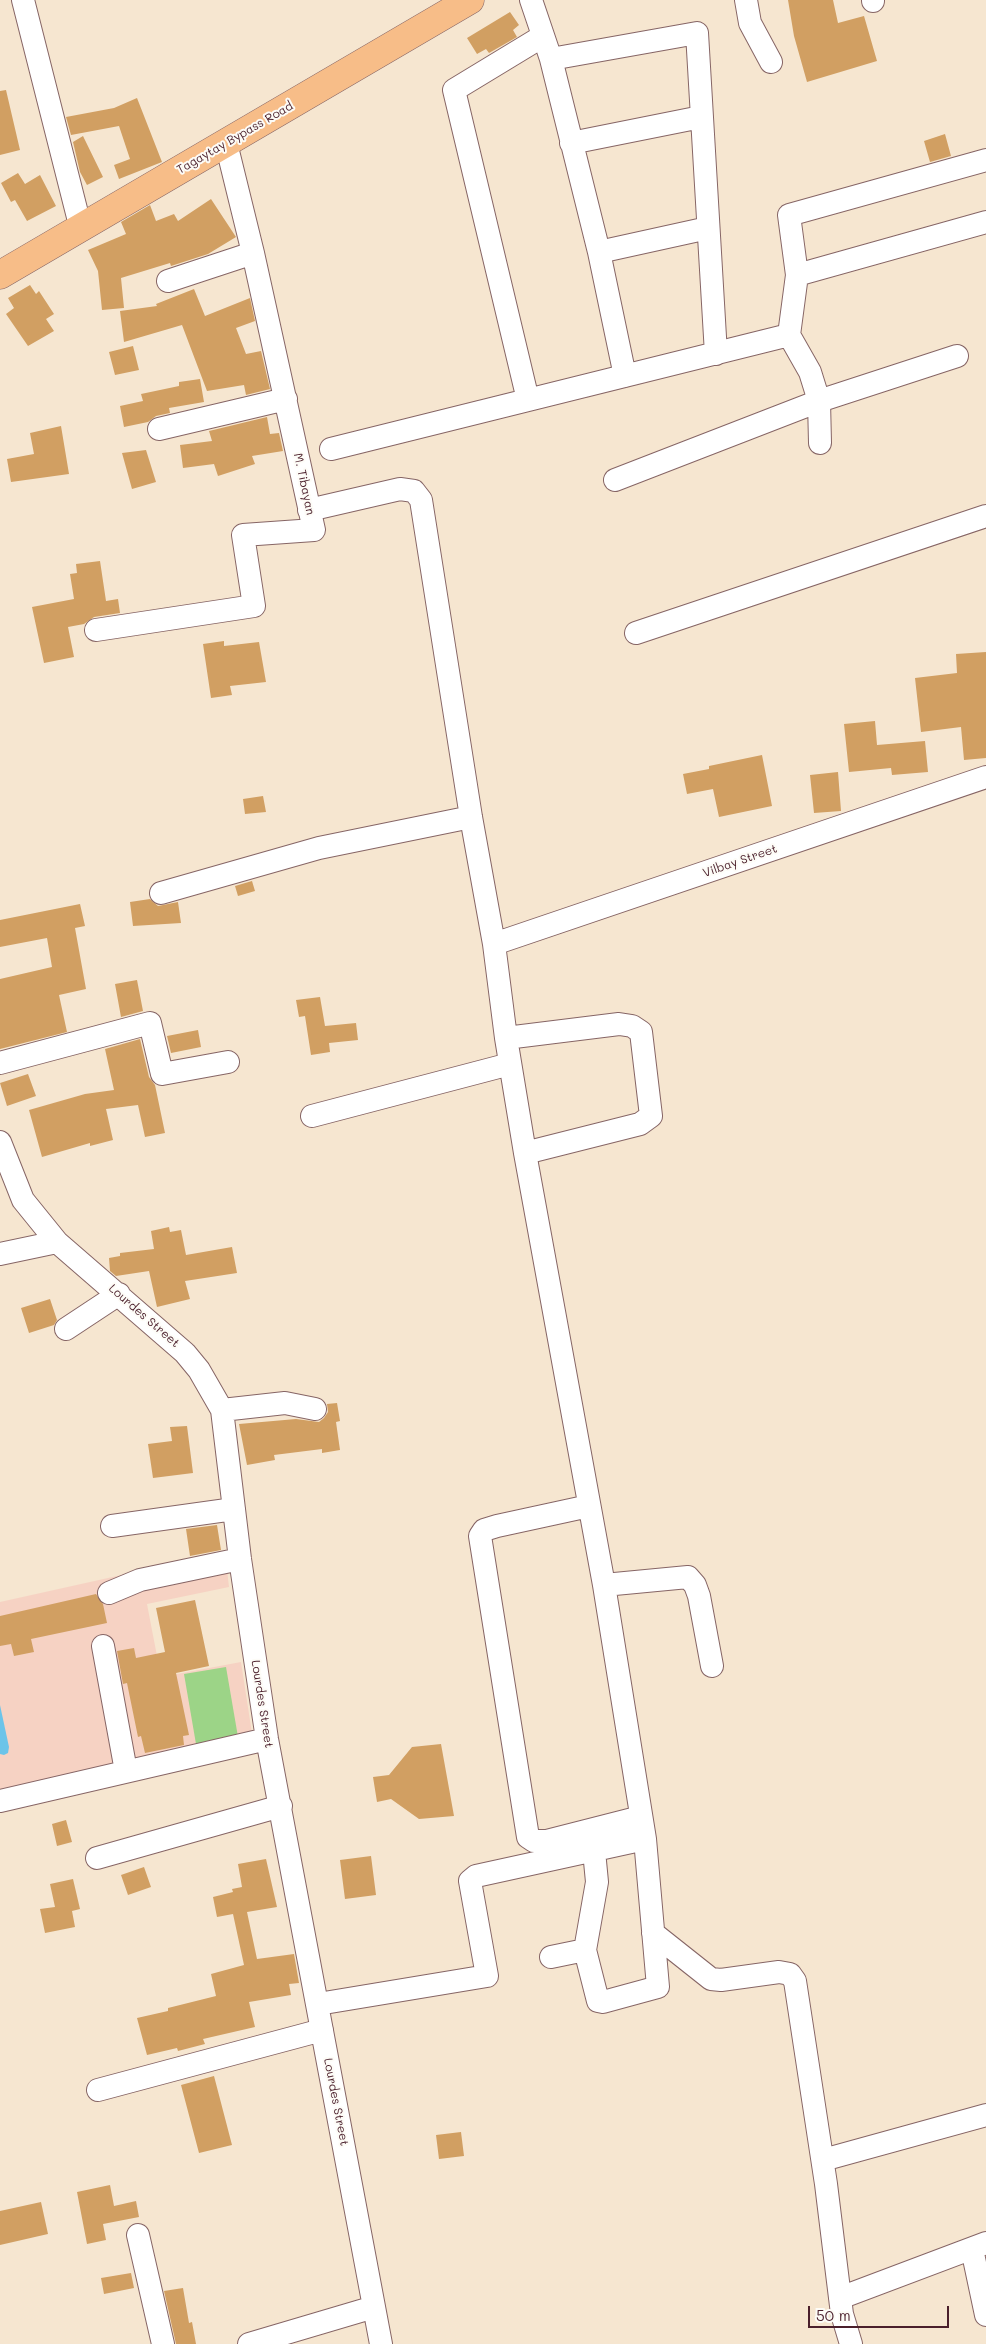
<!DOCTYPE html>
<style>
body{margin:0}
#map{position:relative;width:986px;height:2344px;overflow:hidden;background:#f6e6d0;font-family:Mali,sans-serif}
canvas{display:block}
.scale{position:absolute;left:808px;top:2306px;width:141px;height:22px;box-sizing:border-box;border:2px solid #4a1f2b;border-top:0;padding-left:6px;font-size:15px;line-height:18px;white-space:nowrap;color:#4a1f2b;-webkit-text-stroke:4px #fdfcf7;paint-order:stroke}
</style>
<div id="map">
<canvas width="986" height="2344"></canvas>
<div class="scale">50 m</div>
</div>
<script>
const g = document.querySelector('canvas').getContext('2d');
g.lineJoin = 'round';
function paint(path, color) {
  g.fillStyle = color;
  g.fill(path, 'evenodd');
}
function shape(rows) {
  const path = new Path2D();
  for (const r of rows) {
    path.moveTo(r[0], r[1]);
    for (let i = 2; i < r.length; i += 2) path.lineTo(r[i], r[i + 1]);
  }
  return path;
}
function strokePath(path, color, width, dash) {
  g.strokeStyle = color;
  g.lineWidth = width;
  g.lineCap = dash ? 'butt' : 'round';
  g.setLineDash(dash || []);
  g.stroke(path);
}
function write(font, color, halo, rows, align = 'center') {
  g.font = font + ' Mali,sans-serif';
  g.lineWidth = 4;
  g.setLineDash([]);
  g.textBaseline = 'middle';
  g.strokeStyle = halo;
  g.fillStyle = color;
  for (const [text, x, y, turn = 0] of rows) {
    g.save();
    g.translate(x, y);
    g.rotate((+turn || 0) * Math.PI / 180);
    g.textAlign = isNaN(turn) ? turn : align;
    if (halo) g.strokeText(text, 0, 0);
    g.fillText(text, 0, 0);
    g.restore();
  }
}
paint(shape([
 [225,1552,229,1587,147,1604,161,1677,241,1662,255,1753,0,1813,0,1602]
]), '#f6d2c3');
paint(shape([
 [226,1667,238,1737,196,1744,184,1674]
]), '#9cd487');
paint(shape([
 [0,1705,9,1747,8,1753,4,1755,0,1754]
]), '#6cc4e9');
paint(shape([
 [788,0,833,0,838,23,864,16,877,61,807,82,794,36],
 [510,12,519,25,513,30,517,37,489,53,486,49,477,54,467,38],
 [6,90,20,150,0,155,0,91],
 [137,98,162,162,119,179,114,165,130,159,119,126,71,135,66,117,114,108],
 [945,134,951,156,930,162,924,141],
 [83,136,103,177,87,185,80,172,73,142],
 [18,173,25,184,40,175,56,206,27,221,15,200,11,202,1,183],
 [211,199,236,237,208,254,171,266,170,263,121,278,124,308,102,310,98,271,88,250,126,234,121,222,150,205,156,221,174,214,178,221],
 [30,285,36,294,39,291,54,314,46,319,54,331,28,346,6,314,14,308,8,298],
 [194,289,205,316,250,298,255,321,236,328,246,354,261,351,270,389,246,395,244,385,207,391,182,325,124,342,120,311,157,306,156,304],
 [133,346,139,370,115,375,109,352],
 [200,379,204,402,169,408,170,413,156,416,148,422,124,427,120,406,143,401,141,394,179,386,179,382],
 [267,417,270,434,279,433,283,451,252,456,255,464,218,476,214,464,183,468,180,445,212,441,209,431],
 [61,426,69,474,11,482,7,459,34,454,30,433],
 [146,450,156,482,132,489,122,453],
 [100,561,106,601,118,599,120,613,94,617,84,624,68,627,74,657,44,663,32,607,74,599,70,574,77,573,76,564],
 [224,641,224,646,259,642,266,682,230,686,232,695,211,698,203,644],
 [986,652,986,758,964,760,961,727,921,732,915,678,957,673,956,654],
 [875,721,877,745,925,741,928,772,892,775,891,768,849,772,844,724],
 [762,755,772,806,719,817,713,789,687,794,683,774,709,769,709,766],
 [838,772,841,811,814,813,810,775],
 [263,796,266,812,245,814,243,799],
 [252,881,255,891,238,896,235,886],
 [150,899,158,906,178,902,181,923,133,926,130,902],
 [80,904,85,926,75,928,86,989,59,995,67,1032,0,1049,0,979,52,967,47,938,0,947,0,920],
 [137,980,143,1011,121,1017,115,984],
 [320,997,325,1026,356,1023,358,1040,329,1043,330,1052,311,1055,305,1016,299,1017,296,1000],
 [198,1030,201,1047,171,1053,167,1036],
 [140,1039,149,1077,155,1085,165,1133,145,1137,138,1105,106,1109,113,1140,90,1146,90,1143,42,1157,29,1110,85,1094,114,1090,105,1049],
 [28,1074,36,1096,7,1106,0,1083],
 [169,1227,170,1232,181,1230,186,1255,232,1247,237,1273,185,1281,190,1299,157,1307,149,1271,116,1276,110,1271,109,1258,120,1256,120,1253,154,1249,151,1231],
 [50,1299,57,1320,54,1325,29,1333,21,1308],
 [337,1403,340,1421,336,1422,340,1450,322,1453,322,1449,274,1455,275,1460,247,1465,239,1424,296,1419,319,1422,324,1418,328,1412,327,1404],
 [187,1426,193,1473,153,1478,148,1444,172,1441,170,1427],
 [217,1525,221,1550,190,1556,186,1529],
 [96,1594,103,1604,107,1623,31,1639,34,1652,14,1656,11,1644,0,1646,0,1616],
 [195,1600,209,1666,176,1673,189,1735,183,1736,184,1745,145,1753,141,1736,138,1737,127,1683,123,1684,117,1651,134,1648,136,1658,165,1652,156,1608],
 [441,1744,454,1816,419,1819,391,1799,377,1802,373,1777,389,1775,412,1747],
 [66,1820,72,1842,57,1846,52,1824],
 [371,1856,376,1895,345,1899,340,1860],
 [266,1859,277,1907,247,1912,257,1959,294,1954,299,1983,289,1984,291,1995,249,2002,255,2027,203,2039,205,2044,178,2051,177,2048,147,2055,137,2018,168,2011,168,2008,216,1996,211,1974,244,1965,233,1914,217,1917,213,1897,233,1892,232,1889,242,1887,238,1864],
 [144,1867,151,1887,128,1895,121,1875],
 [73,1879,80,1909,72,1911,75,1927,45,1933,40,1909,55,1907,50,1884],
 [214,2076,232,2145,199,2153,181,2085],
 [461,2132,464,2156,439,2159,436,2135],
 [110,2185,114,2206,136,2201,139,2217,103,2224,106,2240,87,2244,77,2192],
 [41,2202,48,2234,0,2245,0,2211],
 [131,2273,134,2288,104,2294,101,2278],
 [183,2288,189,2323,192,2322,196,2344,176,2344,164,2291]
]), '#d19f62');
const minor = shape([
 [23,0,81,229],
 [531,0,551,59,599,252,625,376],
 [746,0,750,23,771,62],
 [873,0,873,1],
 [551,59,697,33,716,354],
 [571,143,701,117],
 [599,252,708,228],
 [797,275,986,222],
 [168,281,253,253],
 [528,400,454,90,543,36],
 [159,429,286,399],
 [820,443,819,401,810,372,789,335,797,275,789,215,986,160],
 [331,449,789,335],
 [615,480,819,401,957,356],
 [309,510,400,489,414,491,421,500,471,817,494,944,506,1038,525,1153,604,1585,645,1839,658,1987,603,2002,598,2001,585,1950,597,1882,594,1851],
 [96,630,254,606,243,535,314,530,253,253,226,143],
 [636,633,986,516],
 [161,893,319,848,471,817],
 [494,944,986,777],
 [506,1038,619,1024,632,1026,641,1032,651,1116,640,1124,525,1153],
 [0,1063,150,1023,162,1074,228,1062],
 [312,1116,510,1064],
 [0,1142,23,1200,57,1242,185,1353,199,1370,222,1410,240,1559,267,1739,381,2344],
 [0,1254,57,1242],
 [66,1329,119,1294],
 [222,1410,285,1403,315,1409],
 [589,1506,497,1526,484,1530,480,1536,528,1837,534,1841,547,1841,641,1817],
 [112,1526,234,1509],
 [604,1585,688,1577,695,1585,699,1596,712,1666],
 [109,1593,140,1580,240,1559],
 [103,1646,126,1771],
 [0,1801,267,1739],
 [97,1858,281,1806],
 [653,1933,711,1979,721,1980,779,1972,790,1974,795,1981,826,2184,842,2314,851,2344],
 [551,1957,585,1950],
 [318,2004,487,1976,470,1881,476,1876,645,1839],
 [98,2090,322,2030],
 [823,2160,986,2115],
 [138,2235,163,2344],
 [972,2249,986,2315],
 [840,2298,986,2243],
 [249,2344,374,2307]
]);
const major = shape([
 [0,275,470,0]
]);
strokePath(minor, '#866565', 24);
strokePath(major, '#866565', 29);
strokePath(minor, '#fff', 22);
strokePath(major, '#f7bd88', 28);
write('12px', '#4a1f2b', '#fdfcf7', [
 ["Tagaytay Bypass Road",235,138,-30],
 ["M. Tibayan",304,484,78],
 ["Vilbay Street",740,861,-19],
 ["Lourdes Street",144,1316,41],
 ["Lourdes Street",262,1704,81],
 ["Lourdes Street",336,2102,79]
]);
</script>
